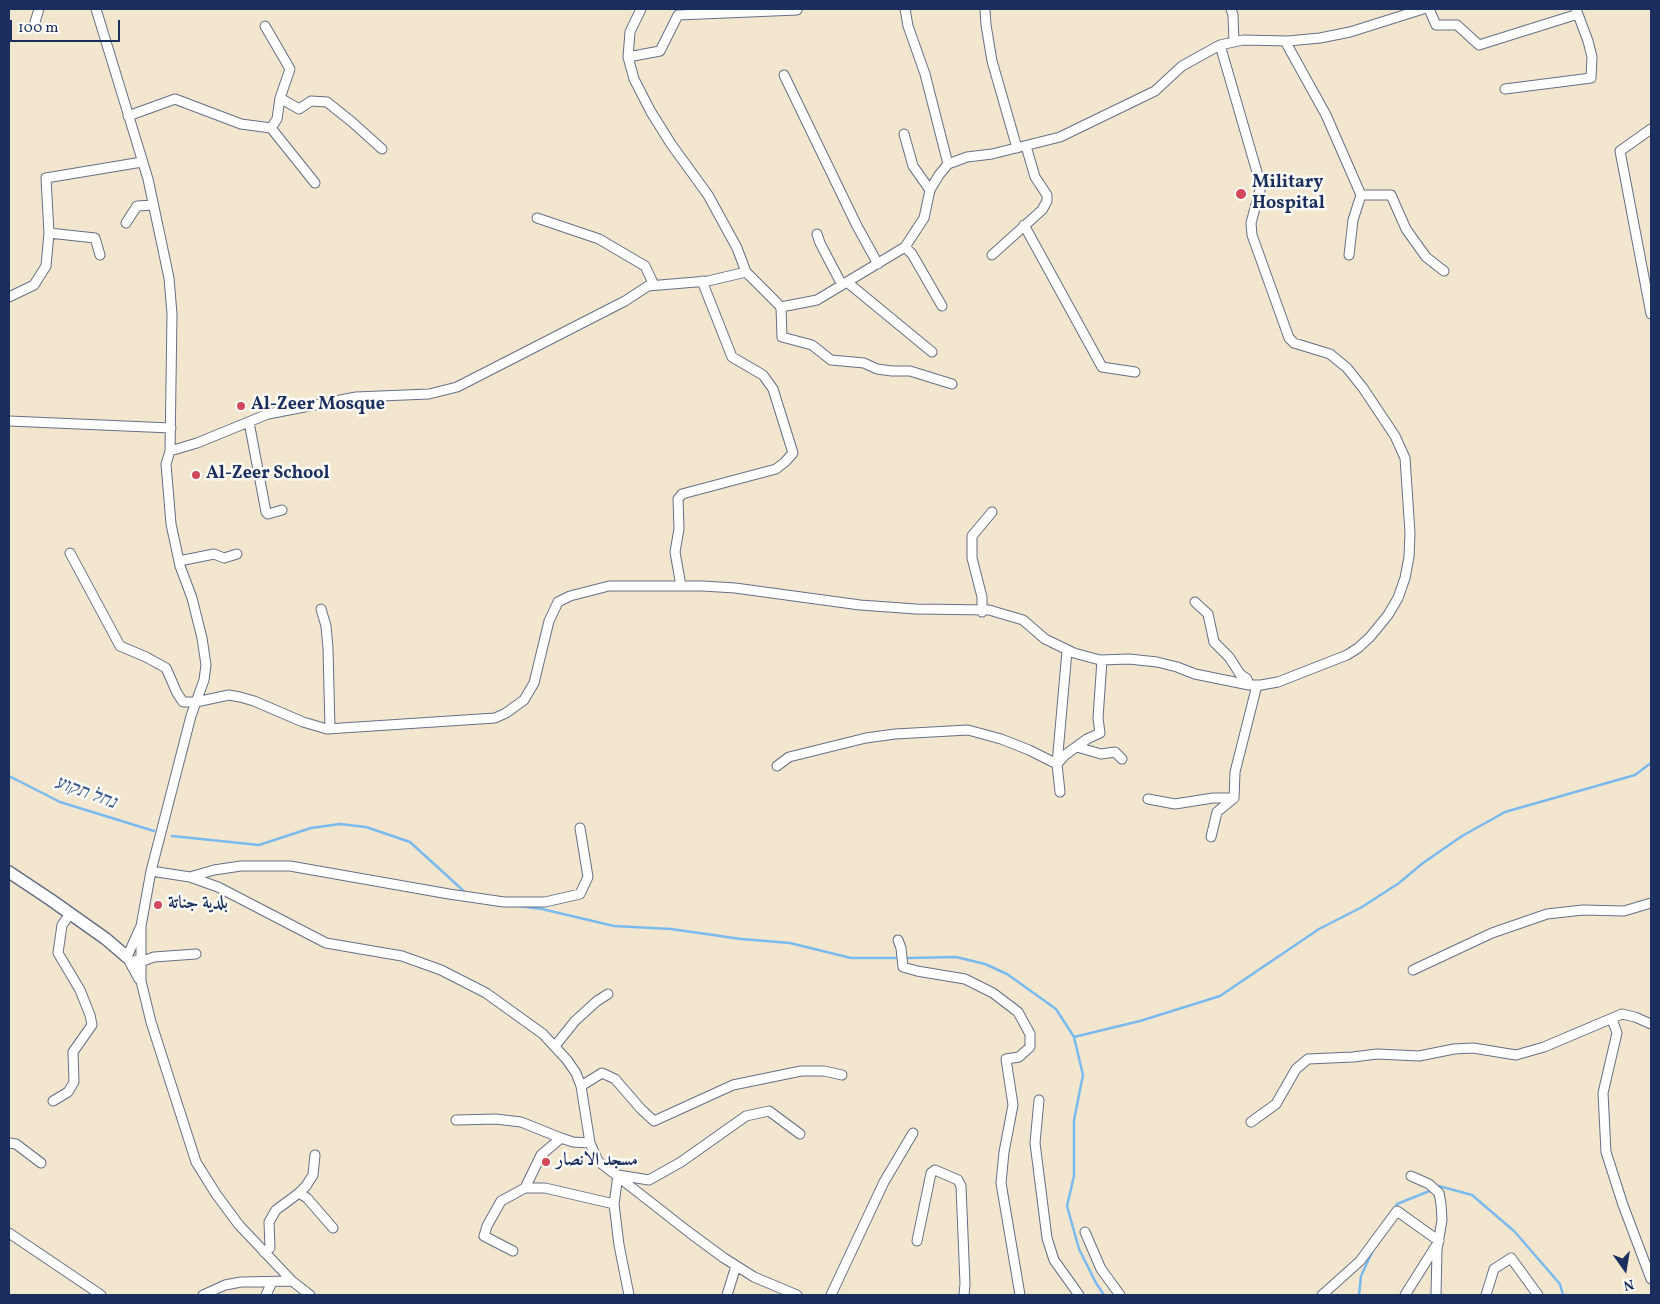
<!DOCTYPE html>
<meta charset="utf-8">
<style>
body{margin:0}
#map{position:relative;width:1660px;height:1304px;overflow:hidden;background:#f2e7ce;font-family:Vollkorn,serif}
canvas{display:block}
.frame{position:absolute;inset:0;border:10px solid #1b2f5e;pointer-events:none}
.north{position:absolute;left:1600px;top:1244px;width:50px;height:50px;-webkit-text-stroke:4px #fdfcf7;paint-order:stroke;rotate:167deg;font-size:14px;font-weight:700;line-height:20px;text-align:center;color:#1b2f5e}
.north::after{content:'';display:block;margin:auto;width:18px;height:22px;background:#1b2f5e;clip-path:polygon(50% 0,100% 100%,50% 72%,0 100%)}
.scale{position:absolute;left:10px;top:20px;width:110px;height:22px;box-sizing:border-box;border:2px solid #1b2f5e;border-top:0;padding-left:6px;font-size:15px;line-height:18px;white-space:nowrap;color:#1b2f5e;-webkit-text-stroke:4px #fdfcf7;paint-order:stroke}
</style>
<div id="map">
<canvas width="1660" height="1304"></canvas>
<div class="frame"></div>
<div class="north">N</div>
<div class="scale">100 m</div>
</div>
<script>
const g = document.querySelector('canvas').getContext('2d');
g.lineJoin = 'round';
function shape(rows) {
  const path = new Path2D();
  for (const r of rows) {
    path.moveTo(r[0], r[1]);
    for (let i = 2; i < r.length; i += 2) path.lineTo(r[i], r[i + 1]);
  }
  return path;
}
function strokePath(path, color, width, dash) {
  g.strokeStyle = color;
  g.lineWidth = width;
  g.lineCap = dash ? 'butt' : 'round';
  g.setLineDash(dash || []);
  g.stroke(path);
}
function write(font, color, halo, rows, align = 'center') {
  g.font = font + ' Vollkorn,Amiri,"Frank Ruhl Libre",serif';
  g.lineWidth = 5;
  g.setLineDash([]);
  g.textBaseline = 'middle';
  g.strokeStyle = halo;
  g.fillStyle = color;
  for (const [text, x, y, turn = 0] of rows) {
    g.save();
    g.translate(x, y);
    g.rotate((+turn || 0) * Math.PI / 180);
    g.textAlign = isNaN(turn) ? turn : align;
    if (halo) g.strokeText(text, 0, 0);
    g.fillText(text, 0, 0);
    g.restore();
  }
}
strokePath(shape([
 [9,776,60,802,154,831],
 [172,836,259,845,311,828,340,824,366,827,410,842,467,894],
 [518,906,542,909,614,926,671,929,741,939,790,943,851,958,896,958],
 [908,958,956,957,985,964,1007,974,1056,1009,1074,1037,1083,1075,1074,1120,1074,1176,1067,1206,1079,1249,1096,1283,1104,1295],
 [1074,1037,1140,1021,1220,996,1319,929,1362,907,1399,883,1423,863,1462,836,1505,812,1635,775,1651,763],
 [1437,1187,1439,1186,1472,1195,1514,1231,1560,1284,1563,1295],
 [1394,1210,1397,1204,1432,1190],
 [1359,1295,1361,1276,1374,1248]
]), '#7bbaef', 2.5);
const minor = shape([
 [96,9,148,179,169,278,172,314,170,451,166,464,171,524,180,566,192,598,202,638,206,665,204,680,191,716,151,871,141,926,141,981,151,1022,196,1162,216,1194,239,1225,292,1281,310,1295],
 [641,9,630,32,628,57,634,79,651,112,671,144,708,195,737,248,746,272],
 [905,9,908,26,925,74,948,164],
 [985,9,986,25,992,61,1017,148],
 [1231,9,1233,15,1234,42],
 [1429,9,1436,25,1457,25,1479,45,1578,14],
 [35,22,39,9],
 [265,26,290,69,280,98,277,119,271,128],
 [1285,41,1326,115,1361,195,1391,195,1406,229,1426,257,1444,271],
 [628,57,660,51,678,15,797,10],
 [784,75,857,226,878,264],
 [1505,89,1591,78,1592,57,1588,41,1576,9],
 [280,98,299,109,311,101,327,102,352,122,382,149],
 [128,116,175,99,241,124,271,128,315,183],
 [904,134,913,166,930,190],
 [537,218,599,239,645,266,654,285],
 [126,223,137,206,153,205],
 [1024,225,1102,367,1135,372],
 [49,233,95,238,100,255],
 [817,234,820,243,842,285],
 [905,247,912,254,942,306],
 [992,255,1042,210,1047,201,1047,195,1035,177,1026,146],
 [1349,255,1353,220,1361,195],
 [847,282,932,352],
 [9,297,34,285,46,266,49,233,46,178,142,162],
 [781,307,782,337,812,345,831,360,864,363,877,369,892,371,910,371,952,384],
 [1651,314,1620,151,1651,129],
 [9,421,171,428],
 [249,422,266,512,268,514,282,510],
 [170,451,197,443,268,414,356,397,429,394,457,387,625,301,648,286,708,281,746,272,781,307,817,300,905,247,924,218,930,190,939,175,948,164,967,157,992,154,1060,137,1155,91,1182,66,1220,45,1243,40,1288,41,1320,38,1350,32,1423,9],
 [70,553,120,646,146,657,166,668,177,693,183,702,196,702,229,695,240,697,254,701,303,722,327,729,495,718,506,713,524,700,534,683,549,621,558,602,570,596,609,586,703,586,735,588,860,605,916,609,989,610,1023,620,1045,639,1074,653,1100,660,1129,659,1157,662,1177,667,1195,674,1249,685,1261,685,1278,682,1347,655,1358,648,1370,637,1388,615,1398,598,1405,578,1409,557,1410,533,1405,458,1395,436,1363,388,1347,368,1330,354,1294,343,1289,338,1252,235,1251,223,1261,186,1220,45],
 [179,561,214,554,224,558,237,554],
 [681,586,675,552,679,529,678,499,682,494,776,469,785,462,793,453,773,389,763,375,732,357,702,281],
 [1195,602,1208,614,1214,642,1229,657,1240,674,1247,679,1249,685],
 [321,609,326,626,328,648,330,729],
 [982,612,982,597,972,558,972,536,992,512],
 [1077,747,1101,754,1115,752,1122,759],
 [1057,764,1065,755,1087,739,1100,733,1098,718,1102,660],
 [777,766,789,757,866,738,895,734,968,730,1001,739,1029,750,1057,764],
 [1060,792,1057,764,1067,651],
 [1148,799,1175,804,1213,798,1234,798,1235,772,1257,685],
 [1211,837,1217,812,1234,798],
 [151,871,190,877,218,887,326,943,402,956,441,970,486,993,543,1034,567,1060,576,1073,581,1086,590,1143,598,1161,690,1233,724,1258,754,1277,797,1295],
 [190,877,214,870,241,866,290,866,449,894,504,902,545,902,580,894,588,877,580,828],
 [898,940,901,948,903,967,917,971,965,979,993,993,1018,1012,1030,1034,1030,1047,1019,1057,1006,1059,1013,1105,1004,1152,1001,1183,1020,1295],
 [136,960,140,962,154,957,196,954],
 [1413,970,1492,933,1547,914,1583,910,1624,911,1651,903],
 [139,979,127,957,140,928],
 [1612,1019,1617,1033,1603,1093,1606,1152,1623,1205,1651,1279],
 [555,1046,575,1021,597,1001,608,994],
 [581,1086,602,1073,615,1079,641,1109,654,1121,733,1085,801,1071,824,1071,842,1075],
 [1039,1100,1035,1143,1047,1238,1054,1260,1079,1295],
 [53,1101,68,1092,74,1082,73,1052,92,1025,90,1015,80,990,58,953,62,925,70,914],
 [456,1120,496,1119,521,1122,561,1138,573,1142,590,1143],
 [1251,1122,1276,1104,1296,1069,1308,1059,1353,1057,1377,1054,1419,1056,1454,1049,1473,1048,1516,1055,1544,1047,1622,1014,1635,1017,1651,1024],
 [9,1143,16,1144,41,1163],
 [618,1175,649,1180,681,1162,746,1116,769,1111,800,1134],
 [618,1175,614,1204,619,1245,629,1295],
 [1411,1176,1429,1184,1439,1193,1441,1204,1442,1220,1437,1250,1436,1295],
 [525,1188,545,1188,614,1204],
 [299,1193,307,1198,333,1228],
 [1085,1232,1101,1269,1120,1295],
 [9,1233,101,1295],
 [917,1241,931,1173,935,1170,958,1180,961,1186,965,1284,964,1295],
 [513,1251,484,1236,487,1226,501,1201,525,1188,541,1155,561,1138],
 [264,1252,270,1248,269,1222,276,1210,299,1193,306,1186,313,1175,315,1155],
 [203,1295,225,1285,241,1282,292,1281],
 [266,1295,272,1282],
 [727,1295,736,1266],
 [831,1295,884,1182,913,1133],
 [1322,1295,1360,1261,1397,1211,1439,1241,1405,1295],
 [1486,1295,1494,1269,1511,1258,1538,1295]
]);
const major = shape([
 [9,872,51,900,106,939,127,957]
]);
strokePath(minor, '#666f85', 11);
strokePath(major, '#666f85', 14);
strokePath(minor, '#fff', 9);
strokePath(major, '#fff', 11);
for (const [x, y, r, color] of [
 [1241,194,6,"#d1495b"],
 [241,406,5,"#d1495b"],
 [196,475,5,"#d1495b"],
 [158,905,5,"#d1495b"],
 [546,1162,5,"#d1495b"]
]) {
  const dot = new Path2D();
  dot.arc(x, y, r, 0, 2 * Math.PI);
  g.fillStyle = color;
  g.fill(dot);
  strokePath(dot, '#fdfcf7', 2);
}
write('bold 18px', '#1b2f5e', '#fdfcf7', [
 ["Military",1252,184],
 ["Hospital",1252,205],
 ["Al-Zeer Mosque",251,406],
 ["Al-Zeer School",206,475],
 ["بلدية جناتة",168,905],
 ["مسجد الانصار",556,1162]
], 'left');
write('italic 19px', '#38598a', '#fdfcf7', [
 ["נחל תקוע",85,794,20]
]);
</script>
